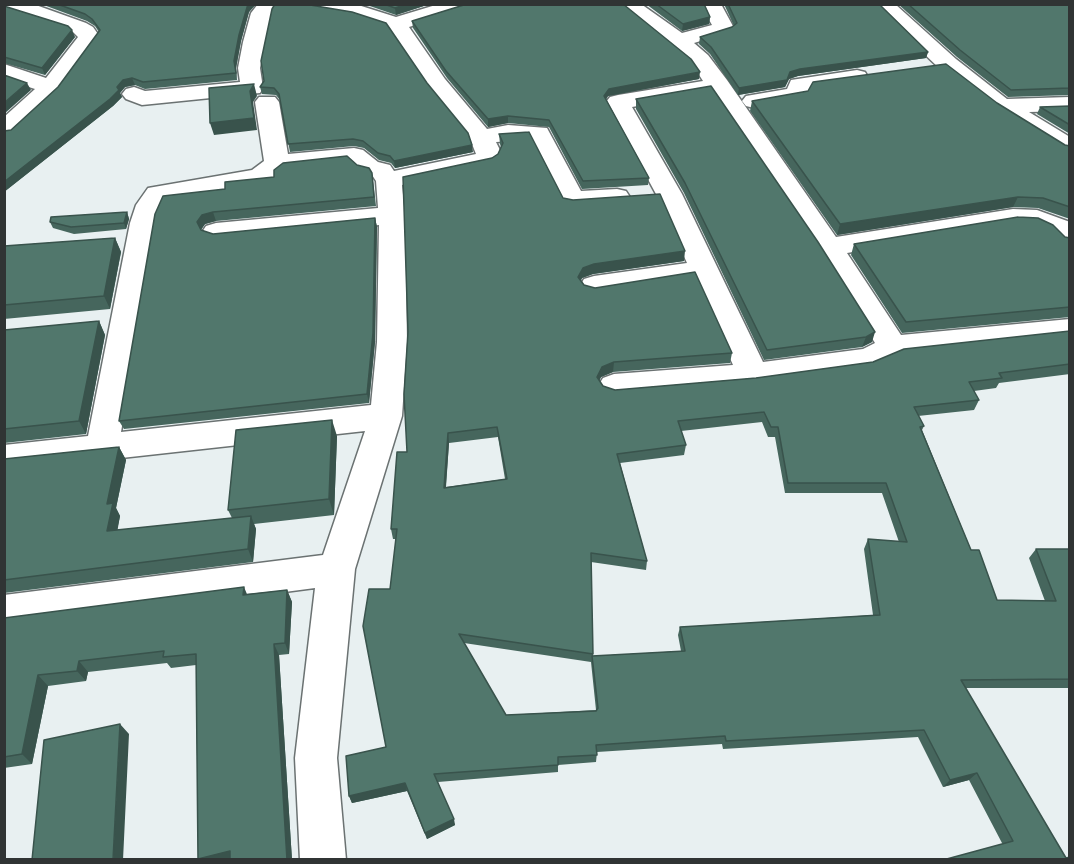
<!DOCTYPE html>
<style>
body{margin:0}
#map{position:relative;width:1074px;height:864px;overflow:hidden;background:#e8f0f1;font-family:Lora,serif}
canvas{display:block}
.frame{position:absolute;inset:0;border:6px solid #303434;pointer-events:none}
</style>
<div id="map">
<canvas width="1074" height="864"></canvas>
<div class="frame"></div>
</div>
<script>
const g = document.querySelector('canvas').getContext('2d');
g.lineJoin = 'round';
function shape(rows) {
  const path = new Path2D();
  for (const r of rows) {
    path.moveTo(r[0], r[1]);
    for (let i = 2; i < r.length; i += 2) path.lineTo(r[i], r[i + 1]);
  }
  return path;
}
function strokePath(path, color, width, dash) {
  g.strokeStyle = color;
  g.lineWidth = width;
  g.lineCap = dash ? 'butt' : 'round';
  g.setLineDash(dash || []);
  g.stroke(path);
}
function paint(path, color) {
  g.fillStyle = color;
  g.fill(path, 'evenodd');
}
const minor = shape([
 [4,4,33,4,86,23,93,27,100,37,59,92,13,135,4,137,4,117,35,89,4,79,4,64,46,78,78,37,72,31,4,9,4,4],
 [258,4,280,4,271,15,265,42,260,68,263,88,260,93,142,105,126,99,122,94,126,89,134,87,145,91,240,82,238,68,243,42,251,13,258,4],
 [297,4,355,4,396,17,439,4,473,4,470,8,409,27,445,79,487,129,508,125,547,128,581,191,617,189,626,191,630,197,626,203,617,205,572,208,563,206,530,140,496,142,501,152,496,163,491,166,402,185,405,215,407,342,402,416,355,569,337,758,346,860,300,860,295,758,315,588,4,629,4,595,323,555,365,431,4,471,4,445,88,436,130,223,136,205,148,188,252,170,264,161,255,102,259,97,275,97,279,102,288,154,354,148,363,150,378,162,390,165,394,171,476,154,470,139,429,89,388,28,354,17,300,8,297,4],
 [349,163,360,172,372,175,376,181,378,208,216,223,206,226,202,232,206,238,216,241,379,225,377,342,371,405,121,432,156,223,166,200,269,181,284,170,349,163],
 [617,4,641,4,682,33,712,25,700,4,721,4,734,28,730,32,694,43,708,55,727,80,836,237,1013,209,1037,210,1070,222,1070,248,1060,245,1049,233,1033,226,1013,225,847,253,901,335,1070,319,1070,339,899,357,869,370,753,386,614,398,603,394,598,386,603,378,614,374,733,365,695,280,594,296,584,293,580,286,584,279,594,276,687,263,656,194,606,102,610,97,618,95,703,81,692,64,671,46,617,4],
 [711,93,817,250,875,343,863,349,763,362,682,194,632,107,711,93],
 [872,4,895,4,956,59,1007,99,1070,97,1070,111,1029,112,1070,137,1070,155,1061,153,994,111,940,69,872,4],
 [857,70,865,72,868,77,865,82,809,90,805,99,754,108,746,106,742,101,746,96,787,89,791,80,857,70]
]);
strokePath(minor, '#6b7272', 3);
paint(minor, '#fff');
paint(shape([
 [41,4,256,4,249,12,241,41,236,68,237,80,145,89,135,85,125,87,120,93,122,97,113,106,4,192,4,131,11,130,58,87,99,32,95,26,87,21],
 [364,4,430,4,396,15],
 [646,4,704,4,710,17,709,24,682,31],
 [724,4,879,4,928,52,926,58,798,76,789,79,785,87,738,95,710,54,699,44,700,37,732,27,734,26],
 [898,4,1070,4,1070,95,1008,97,957,57],
 [4,6,75,37,45,75,4,63],
 [412,21,699,79,608,96,606,99,649,178,648,185,582,189,549,127,508,123,488,127,447,78,413,28],
 [264,81,473,152,395,168,391,163,379,160,364,148,354,146,290,152,280,100,276,95,262,94,260,87],
 [636,99,872,342,862,347,764,360,684,193,636,109],
 [752,101,997,103,1065,145,1070,146,1070,219,1038,208,1013,207,837,235,750,111],
 [1070,106,1070,134,1037,114,1040,107],
 [499,134,563,198,684,261,593,274,582,278,581,280,584,285,732,353,730,363,613,372,601,377,599,381,603,386,615,390,756,378,873,362,1070,331,1070,374,999,383,996,388,974,391,979,400,974,410,918,416,924,426,922,430,971,550,997,600,1045,601,1029,558,1036,549,1070,549,1070,688,965,688,1066,858,1070,860,1002,843,969,780,943,787,918,737,723,749,722,744,597,752,596,762,558,765,558,772,438,782,455,825,427,839,407,791,352,803,349,796,386,747,390,589,396,539,393,539,391,529,407,452,492,158,498,154,501,147,500,144],
 [762,422,768,437,775,437,785,493,882,493,899,542,868,539,864,549,873,615,680,627,678,635,681,651,593,656,591,562,646,570,647,561,620,463,684,455,686,445,681,431],
 [498,437,505,479,446,487,449,443],
 [464,643,591,662,596,710,506,715],
 [357,165,372,173,376,206,216,221,205,224,201,230,213,234,375,218,377,227,375,342,369,403,124,429,119,421,155,214,225,189,274,177],
 [127,212,129,219,126,229,74,234,53,228,50,222],
 [1065,237,1070,238,1070,317,902,333,851,255,854,244],
 [115,238,121,252,110,309,4,319,4,246],
 [99,321,105,335,86,434,4,443,4,330],
 [337,436,334,515,254,524,256,529,253,562,4,593,4,459,119,447,126,460,116,508,120,516,117,530,232,518,228,510],
 [287,590,292,602,289,654,279,655,292,860,198,859,196,665,171,668,167,663,88,672,86,681,48,686,32,764,4,768,4,618]
]), '#46665d');
paint(shape([
 [248,4,256,4,249,12,241,41,236,68,237,80,234,61,239,35],
 [407,4,430,4,396,15,395,8],
 [710,17,709,24,682,31,683,24],
 [72,30,75,37,45,75,42,68],
 [928,52,926,58,798,76,789,79,785,87,738,95,739,88,800,69],
 [700,72,699,79,608,96,604,103,604,96,609,89],
 [132,78,135,85,125,87,120,93,122,97,113,106,4,192,4,182,123,80],
 [27,83,31,90,4,114,4,103],
 [254,84,257,96,253,102,257,130,214,135,210,123,250,91],
 [508,116,508,123,488,127,488,119],
 [472,145,473,152,395,168,394,161],
 [1018,197,1013,207,837,235,840,224],
 [127,212,129,219,126,229,124,223],
 [213,212,216,221,205,224,200,231,197,222,202,215],
 [375,218,377,227,375,342,369,403,367,394],
 [115,238,121,252,110,309,104,296],
 [685,251,684,261,593,274,582,278,578,287,578,277,583,268,594,264],
 [99,321,105,335,86,434,79,421],
 [875,332,872,342,862,347,866,337],
 [614,362,613,372,601,377,596,387,597,377,602,367],
 [332,420,337,436,334,515,329,499],
 [448,433,449,443,445,497,444,488],
 [119,447,126,460,116,508,120,516,115,544,107,531,107,504],
 [251,516,256,529,253,562,248,549],
 [244,587,249,599,243,595],
 [287,590,292,602,289,654,285,643],
 [274,644,279,655,292,860,287,860],
 [79,661,88,672,86,681,77,671],
 [38,675,48,686,32,764,22,754],
 [120,724,129,734,123,860,113,860],
 [977,773,969,780,943,787,950,780],
 [405,783,407,791,352,803,349,796],
 [454,819,455,825,427,839,425,833],
 [230,851,237,859,198,859]
]), '#39534c');
const building = shape([
 [57,4,248,4,239,35,234,61,236,73,143,82,132,78,123,80,117,87,119,90,110,99,4,182,4,131,11,130,58,87,100,30,92,19,85,14,57,4],
 [275,4,304,4,352,12,386,23,427,83,468,133,472,145,394,161,390,156,378,153,363,141,353,139,288,144,279,94,274,88,260,87,264,81,261,61,272,9,275,4],
 [384,4,407,4,395,8,384,4],
 [467,4,623,4,691,59,700,72,609,89,604,96,649,178,583,181,549,120,508,116,488,119,446,71,412,21,467,4],
 [656,4,704,4,710,17,683,24,656,4],
 [728,4,879,4,928,52,800,69,790,72,787,80,739,88,711,47,700,37,732,27,737,23,728,4],
 [908,4,1070,4,1070,88,1011,90,960,50,908,4],
 [4,6,68,26,72,30,42,68,4,57,4,6],
 [946,64,997,103,1065,145,1070,146,1070,207,1043,198,1018,197,840,224,752,101,808,91,813,82,946,64],
 [4,75,27,83,4,103,4,75],
 [254,84,250,91,254,118,210,123,209,88,254,84],
 [711,86,818,242,875,332,866,337,767,350,685,183,636,99,711,86],
 [1070,106,1070,125,1040,107,1070,106],
 [529,132,563,198,573,200,660,194,685,251,594,264,583,268,578,277,584,285,595,288,695,272,732,353,614,362,602,367,597,377,603,386,615,390,756,378,873,362,904,349,1070,331,1070,364,999,373,1002,378,969,382,979,400,914,407,924,426,920,427,971,550,979,550,997,600,1056,601,1036,549,1070,549,1070,679,961,680,1066,858,1070,857,1070,860,943,860,1013,841,977,773,950,780,924,730,726,741,725,736,596,745,597,755,558,757,558,765,434,774,454,819,425,833,405,783,349,796,346,756,386,747,363,626,369,589,390,589,397,529,391,529,397,452,407,452,404,394,408,332,403,177,492,158,498,154,503,143,499,134,529,132],
 [764,412,771,427,778,427,788,483,886,483,907,542,868,539,880,615,680,627,685,651,592,656,598,708,596,711,506,715,459,634,593,654,591,553,647,561,617,454,686,445,678,421,764,412],
 [497,427,507,479,444,488,448,433,497,427],
 [347,156,357,165,369,168,372,173,374,197,213,212,202,215,197,222,201,230,213,234,375,218,373,333,367,394,119,421,155,214,163,196,225,189,225,182,274,177,274,170,283,163,347,156],
 [127,212,124,223,71,227,50,222,51,217,127,212],
 [1018,217,1038,218,1053,225,1065,237,1070,238,1070,307,906,322,854,244,1018,217],
 [115,238,104,296,4,305,4,246,115,238],
 [99,321,79,421,4,429,4,330,99,321],
 [332,420,329,499,228,510,236,430,332,420],
 [119,447,107,504,113,503,107,531,251,516,248,549,4,580,4,459,119,447],
 [244,587,243,595,287,590,285,643,274,644,287,860,230,860,230,851,198,859,196,654,163,657,164,651,79,661,77,671,38,675,22,754,4,757,4,618,244,587],
 [120,724,113,860,32,860,44,740,120,724]
]);
paint(building, '#51776c');
strokePath(building, '#39534c', 1.5);
</script>
